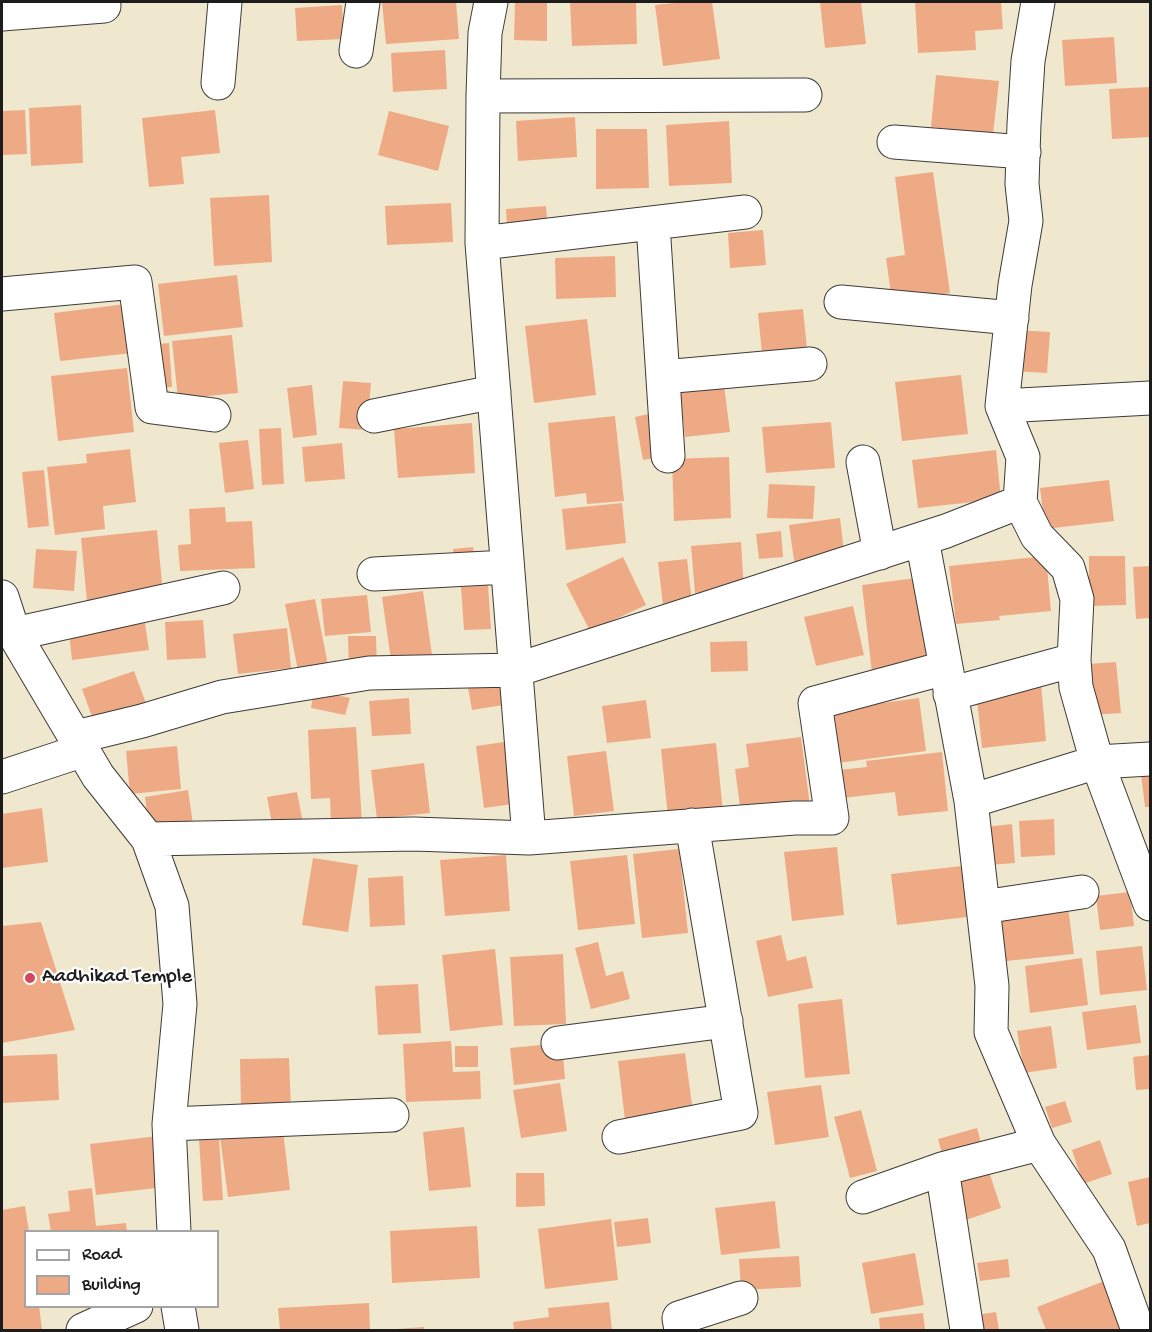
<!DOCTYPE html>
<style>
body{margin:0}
#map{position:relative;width:1152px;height:1332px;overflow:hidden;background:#f0e8ce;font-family:"Gochi Hand",sans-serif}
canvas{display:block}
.frame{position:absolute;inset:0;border:3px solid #1c1c1c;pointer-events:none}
.legend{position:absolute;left:24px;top:1230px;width:195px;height:78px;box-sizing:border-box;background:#fff;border:2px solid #a4a4a4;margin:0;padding:8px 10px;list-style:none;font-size:18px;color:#1c1c1c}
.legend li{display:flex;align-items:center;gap:12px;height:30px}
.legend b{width:30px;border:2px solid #a4a4a4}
</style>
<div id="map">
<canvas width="1152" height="1332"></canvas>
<div class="frame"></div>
<ul class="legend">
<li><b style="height:8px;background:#fff"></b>Road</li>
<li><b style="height:16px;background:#eeaa85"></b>Building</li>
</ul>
</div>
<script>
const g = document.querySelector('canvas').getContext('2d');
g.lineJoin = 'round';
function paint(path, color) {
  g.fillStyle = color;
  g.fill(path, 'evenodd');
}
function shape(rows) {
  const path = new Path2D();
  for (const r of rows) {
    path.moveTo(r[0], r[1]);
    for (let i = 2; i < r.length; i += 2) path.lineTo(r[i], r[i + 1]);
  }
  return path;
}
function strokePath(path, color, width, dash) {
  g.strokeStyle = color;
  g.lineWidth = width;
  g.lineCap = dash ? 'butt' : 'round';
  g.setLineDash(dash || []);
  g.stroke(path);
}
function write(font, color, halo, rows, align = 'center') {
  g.font = font + ' "Gochi Hand",sans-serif';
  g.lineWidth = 4.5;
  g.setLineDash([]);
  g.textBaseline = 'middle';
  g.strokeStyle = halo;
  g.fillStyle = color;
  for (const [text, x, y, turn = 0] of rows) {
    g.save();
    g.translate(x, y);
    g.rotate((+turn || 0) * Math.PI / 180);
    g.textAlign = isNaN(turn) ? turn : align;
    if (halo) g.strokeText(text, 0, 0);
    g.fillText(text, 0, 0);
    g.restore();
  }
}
paint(shape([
 [382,2,456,2,459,39,386,44],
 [515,2,547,2,547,41,514,40],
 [570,2,636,2,637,44,572,46],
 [684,2,712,2,720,59,663,66,655,5],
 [820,2,861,2,866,44,825,48],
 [915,2,1001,2,1003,29,975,31,976,50,918,53],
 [342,5,344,39,297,41,295,8],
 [1114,37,1117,83,1065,86,1062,40],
 [445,50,447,89,393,92,391,53],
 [936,75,999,81,993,134,931,127],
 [1150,87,1150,137,1112,139,1109,89],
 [81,105,83,163,31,166,29,108],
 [25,110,27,154,2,155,2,111],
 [215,110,220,153,181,157,184,184,149,187,142,118],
 [389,111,449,126,438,171,378,155],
 [575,117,577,157,518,161,516,121],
 [729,121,732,183,669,186,666,125],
 [596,129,647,129,649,188,596,189],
 [933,172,950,293,892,301,886,258,905,255,895,177],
 [269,195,272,262,214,266,210,198],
 [451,203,453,242,387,245,385,206],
 [546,206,549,241,508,244,506,209],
 [763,230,766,265,730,268,728,233],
 [615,256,616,297,556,299,555,258],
 [237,275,243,327,164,336,158,284],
 [126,304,132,353,60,361,54,313],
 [803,309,808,359,763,364,758,313],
 [587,319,596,395,534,403,525,326],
 [1015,330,1050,332,1047,373,1012,371],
 [232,335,238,393,178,399,172,341],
 [169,343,172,387,152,388,149,345],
 [127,368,134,432,58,441,51,376],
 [961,375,968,434,902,441,895,382],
 [343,381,371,383,367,430,339,428],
 [312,385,317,435,293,438,287,388],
 [724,385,730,432,685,437,680,390],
 [658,412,667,456,643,460,635,417],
 [615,416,624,501,587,504,586,493,555,497,548,423],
 [831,422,835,468,766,473,762,427],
 [472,423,475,473,398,478,394,429],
 [281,428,284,484,262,485,259,429],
 [248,440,254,489,225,493,219,443],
 [342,443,345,479,305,482,302,447],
 [130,449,136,502,103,506,105,529,55,535,47,467,87,463,86,454],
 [996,450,1001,499,918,508,912,460],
 [729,457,731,518,674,521,672,459],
 [44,470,49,526,28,528,22,472],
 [1109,480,1114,521,1045,529,1040,488],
 [769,484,815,486,813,519,767,518],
 [622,503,626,543,566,550,562,509],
 [225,507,226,522,252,521,255,568,180,571,178,545,191,544,189,509],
 [840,518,845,560,795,567,789,525],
 [157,530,163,594,87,602,81,538],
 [781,531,783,557,759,559,756,534],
 [741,542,744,590,695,593,691,546],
 [473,547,475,567,455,569,453,549],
 [36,549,77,551,74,591,33,588],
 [1046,556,1051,611,999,616,1000,620,956,624,949,566],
 [1089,556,1125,556,1126,605,1089,606],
 [623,557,646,605,590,631,566,584],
 [687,559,692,602,663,605,658,562],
 [1150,566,1150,618,1136,619,1133,567],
 [924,577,935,665,872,673,862,585],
 [488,585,491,629,464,630,461,587],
 [423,591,432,655,391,660,382,597],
 [367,595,371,632,325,636,321,599],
 [315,599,329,670,299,676,285,604],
 [853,606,864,655,816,666,804,617],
 [203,620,206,658,167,660,165,622],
 [145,623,149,650,72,660,69,633],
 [287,628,291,668,238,674,233,634],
 [348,636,376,636,377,669,349,669],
 [747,641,748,671,711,672,710,642],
 [1116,662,1121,713,1093,715,1089,664],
 [134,671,147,706,95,725,82,689],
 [518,674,522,702,472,710,467,682],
 [1041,683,1046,741,982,748,976,690],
 [314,690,350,698,345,715,311,708],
 [409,698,411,734,372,736,369,701],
 [919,698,926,751,838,763,831,710],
 [646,700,651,738,607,743,602,706],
 [356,727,362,823,331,825,330,798,311,799,308,730],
 [801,737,810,806,741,814,735,769,749,767,746,744],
 [526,739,535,801,484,808,476,746],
 [716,743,723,812,668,817,661,749],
 [177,746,181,789,130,794,126,751],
 [606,751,614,811,574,816,567,756],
 [942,752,948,811,898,816,895,792,833,799,830,771,867,767,866,761],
 [1150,756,1150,807,1145,807,1139,757],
 [424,763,430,813,377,819,371,770],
 [188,790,193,824,149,830,145,797],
 [297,792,303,823,273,829,267,797],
 [42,808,48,862,2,868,2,814],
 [1054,819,1055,855,1021,857,1019,821],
 [1012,824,1015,863,988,865,985,827],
 [837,847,844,915,792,921,784,852],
 [679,849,688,933,642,938,633,854],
 [506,855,510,911,445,916,440,860],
 [627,855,635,924,578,930,570,861],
 [313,858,358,865,348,932,302,925],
 [962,866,967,917,897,925,891,874],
 [403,876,405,925,370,927,368,878],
 [1130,892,1134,926,1100,930,1096,896],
 [1067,899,1074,954,1006,961,1000,906],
 [41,922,75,1030,2,1043,2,926],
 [781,935,787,961,806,956,813,988,768,997,756,941],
 [598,942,606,976,623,971,630,999,591,1009,575,948],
 [1142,946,1147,990,1100,995,1096,951],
 [495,949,503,1025,450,1031,442,955],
 [563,954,566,1024,514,1026,510,957],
 [1082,958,1088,1005,1030,1013,1025,966],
 [418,984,421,1033,378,1035,375,986],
 [842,999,850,1074,805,1078,798,1004],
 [1136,1005,1141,1043,1087,1050,1082,1012],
 [1051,1026,1057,1068,1024,1073,1017,1031],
 [451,1041,453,1072,480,1071,481,1099,406,1102,403,1044],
 [562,1043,565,1079,514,1085,510,1048],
 [455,1046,478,1046,478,1067,455,1067],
 [685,1053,693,1112,625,1120,618,1061],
 [57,1054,59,1100,2,1103,2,1056],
 [1150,1055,1150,1089,1136,1090,1133,1057],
 [289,1058,291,1109,241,1111,240,1059],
 [560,1083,567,1131,521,1138,513,1090],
 [821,1085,829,1137,775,1145,767,1092],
 [1065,1101,1072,1122,1052,1128,1045,1107],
 [861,1110,877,1171,850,1178,834,1117],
 [282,1122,290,1190,228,1197,219,1129],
 [464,1127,471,1187,429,1191,423,1132],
 [977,1128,983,1150,944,1161,938,1139],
 [158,1136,164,1187,96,1195,90,1144],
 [219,1139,223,1200,203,1201,199,1140],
 [1100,1140,1112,1174,1083,1184,1072,1150],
 [986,1163,1001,1208,957,1223,942,1178],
 [516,1173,544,1173,545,1206,516,1207],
 [1150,1177,1150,1223,1137,1226,1128,1182],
 [92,1188,96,1226,126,1223,127,1232,51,1232,48,1214,70,1211,68,1191],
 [775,1201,780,1248,721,1255,715,1208],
 [25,1206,29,1232,26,1232,26,1306,39,1306,42,1329,2,1330,2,1210],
 [648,1218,651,1243,617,1247,614,1222],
 [611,1219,618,1280,545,1289,538,1229],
 [477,1226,480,1278,392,1283,390,1231],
 [915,1253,924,1305,871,1314,862,1263],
 [799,1256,801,1287,741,1290,739,1259],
 [1008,1259,1010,1277,980,1281,977,1263],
 [1107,1280,1127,1330,1046,1330,1037,1307],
 [609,1302,612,1330,514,1330,513,1322,549,1317,548,1308],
 [369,1303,370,1330,280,1330,278,1308],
 [996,1312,999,1330,966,1330,964,1317],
 [923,1313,925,1330,880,1330,879,1318],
 [424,1327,424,1330,396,1330,396,1329]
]), '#eeaa85');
const street = shape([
 [491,2,485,33,483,96,482,243,529,838],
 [1038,2,1028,61,1024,124,1022,184,1026,221,1015,285,1002,406,1023,457,1020,502,1037,536,1068,568,1077,599,1074,660,1076,687,1097,762,1150,904],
 [2,14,104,6],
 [356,51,363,2],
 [218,83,225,2],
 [483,96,805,95],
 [894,142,1024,152],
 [653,224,668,456],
 [482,243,745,212],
 [2,294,135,282,152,407,214,415],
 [841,302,1012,318],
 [663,377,810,364],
 [1002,406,1150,398],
 [374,416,494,392],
 [863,462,880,553],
 [922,539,971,801,992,986,991,1032,1039,1144,1109,1249,1138,1330],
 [374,574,507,567],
 [2,597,14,634,98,776,148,839,172,906,180,1004,169,1124,174,1232],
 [2,631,14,634,223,588],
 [950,694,1074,660],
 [76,737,142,721,222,697,369,673,516,670,946,531,1020,502],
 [2,777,84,750],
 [971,801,1097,762,1150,759],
 [148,839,414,834,529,838,795,818,832,818,815,703,945,668],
 [983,907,1082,892],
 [558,1043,726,1021],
 [169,1124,392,1115],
 [619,1137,741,1113,692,825],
 [863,1197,942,1169],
 [178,1306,182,1330],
 [83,1330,136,1306],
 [681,1330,679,1318,741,1298],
 [967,1330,942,1169,1039,1144]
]);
strokePath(street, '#3c3b37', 35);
strokePath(street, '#fff', 33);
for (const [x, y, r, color] of [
 [30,978,6,"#d1495b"]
]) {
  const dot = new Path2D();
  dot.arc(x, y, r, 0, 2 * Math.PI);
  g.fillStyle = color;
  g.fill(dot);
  strokePath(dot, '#fff', 2);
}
write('21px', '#1c1c1c', '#fff', [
 ["Aadhikad Temple",42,978]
], 'left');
</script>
